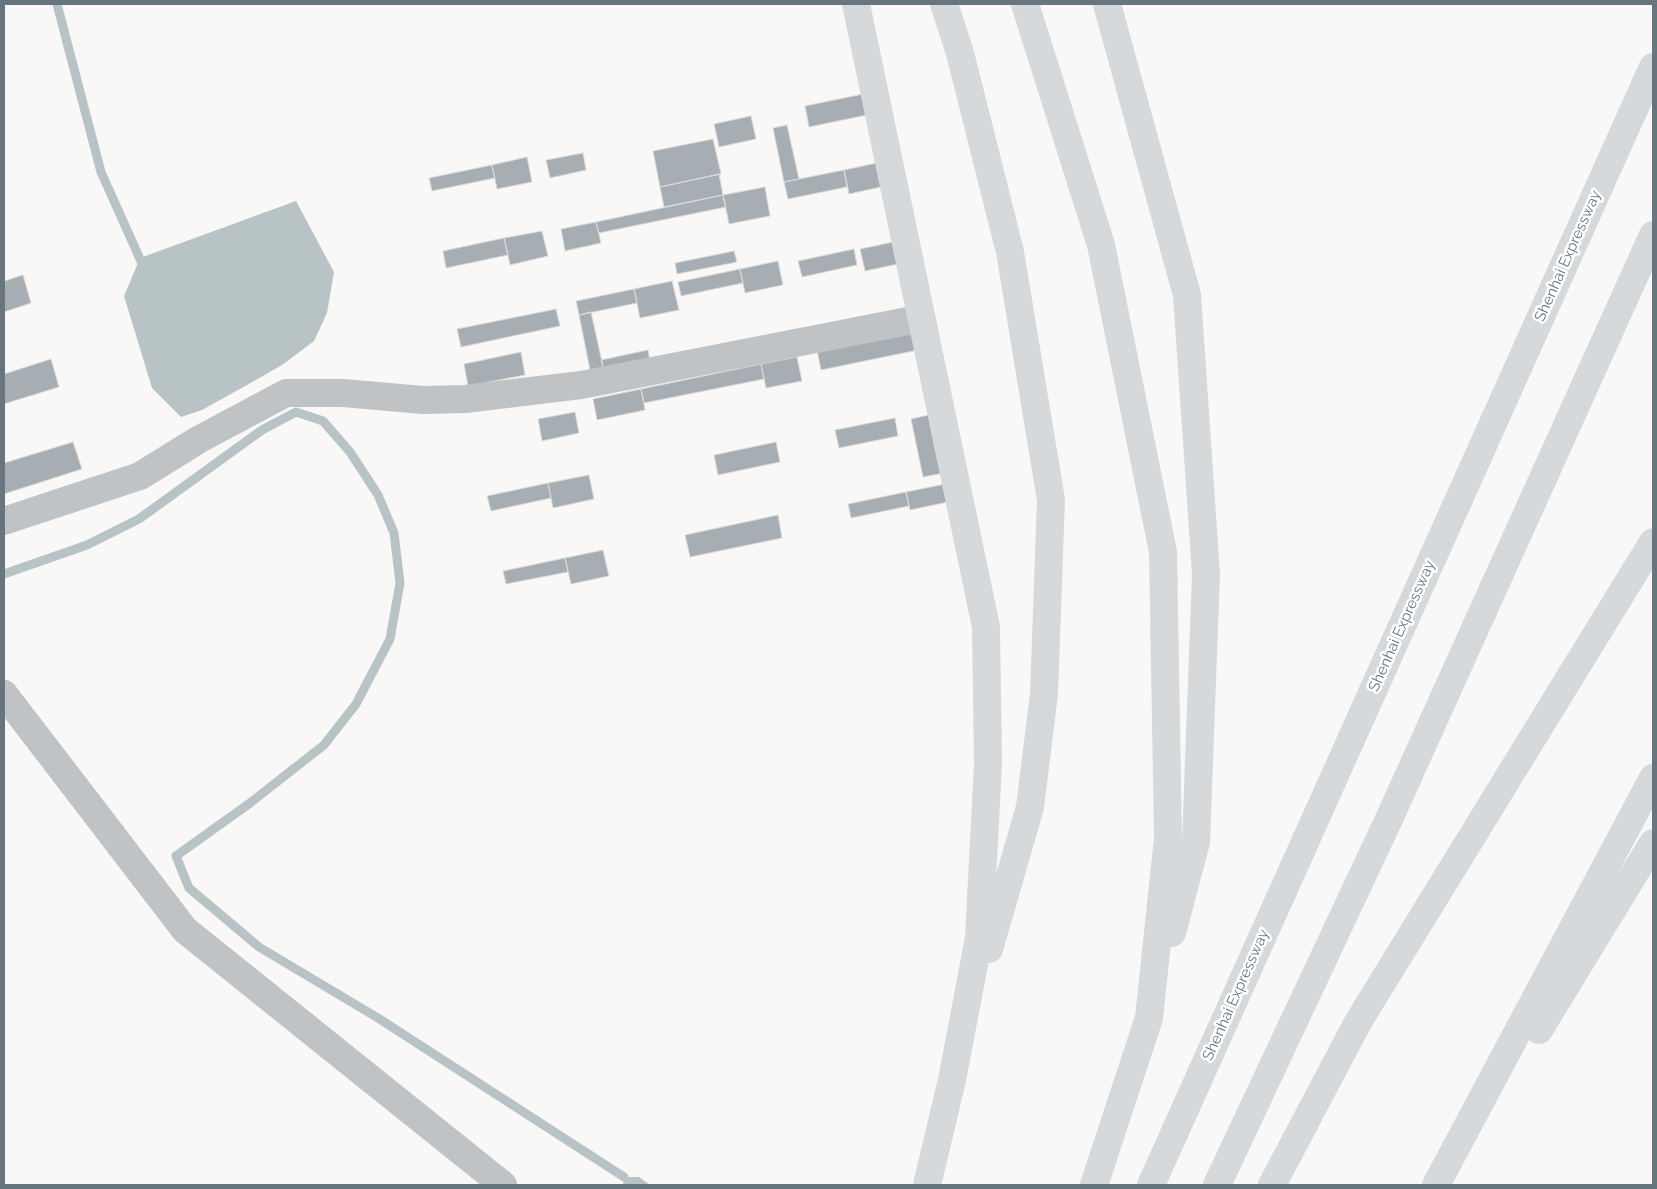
<!DOCTYPE html>
<style>
body{margin:0}
#map{position:relative;width:1657px;height:1189px;overflow:hidden;background:#f9f8f7;font-family:Raleway,sans-serif}
canvas{display:block}
.frame{position:absolute;inset:0;border:5px solid #67767e;pointer-events:none}
</style>
<div id="map">
<canvas width="1657" height="1189"></canvas>
<div class="frame"></div>
</div>
<script>
const g = document.querySelector('canvas').getContext('2d');
g.lineJoin = 'round';
function paint(path, color) {
  g.fillStyle = color;
  g.fill(path, 'evenodd');
}
function shape(rows) {
  const path = new Path2D();
  for (const r of rows) {
    path.moveTo(r[0], r[1]);
    for (let i = 2; i < r.length; i += 2) path.lineTo(r[i], r[i + 1]);
  }
  return path;
}
function strokePath(path, color, width, dash) {
  g.strokeStyle = color;
  g.lineWidth = width;
  g.lineCap = dash ? 'butt' : 'round';
  g.setLineDash(dash || []);
  g.stroke(path);
}
function write(font, color, halo, rows, align = 'center') {
  g.font = font + ' Raleway,sans-serif';
  g.lineWidth = 5;
  g.setLineDash([]);
  g.textBaseline = 'middle';
  g.strokeStyle = halo;
  g.fillStyle = color;
  for (const [text, x, y, turn = 0] of rows) {
    g.save();
    g.translate(x, y);
    g.rotate((+turn || 0) * Math.PI / 180);
    g.textAlign = isNaN(turn) ? turn : align;
    if (halo) g.strokeText(text, 0, 0);
    g.fillText(text, 0, 0);
    g.restore();
  }
}
paint(shape([
 [296,201,334,272,327,313,314,341,282,365,247,385,202,410,181,417,152,388,124,296,140,258],
 [624,1177,639,1177,650,1185,623,1185]
]), '#b8c3c6');
strokePath(shape([
 [57,4,101,172,144,268],
 [4,574,87,545,139,519,262,430,296,412,323,421,350,452,378,495,394,533,400,583,390,639,356,704,324,745,250,803,176,856,189,888,259,947,378,1018,624,1177]
]), '#b8c3c6', 9);
const building = shape([
 [868,93,872,114,809,127,805,106,868,93],
 [751,116,756,139,719,147,714,124,751,116],
 [787,125,799,179,784,182,773,128,787,125],
 [713,139,721,174,660,187,653,151,713,139],
 [583,153,586,170,550,178,546,160,583,153],
 [527,157,532,182,497,189,492,165,527,157],
 [886,161,890,185,849,194,844,170,886,161],
 [492,165,495,178,432,191,429,178,492,165],
 [844,170,847,187,788,199,784,182,844,170],
 [719,174,723,195,664,207,660,187,719,174],
 [765,187,770,216,729,224,723,195,765,187],
 [723,195,726,207,599,233,596,222,723,195],
 [596,222,601,243,565,251,561,229,596,222],
 [542,231,548,256,510,265,504,238,542,231],
 [504,238,508,255,446,268,443,251,504,238],
 [903,240,908,262,865,271,860,249,903,240],
 [854,249,857,265,802,277,798,261,854,249],
 [734,251,737,262,677,274,675,263,734,251],
 [778,261,783,285,745,293,740,269,778,261],
 [740,269,743,283,681,296,678,282,740,269],
 [23,275,31,303,4,312,4,281,23,275],
 [672,281,679,310,640,318,634,289,672,281],
 [634,289,637,303,579,315,576,301,634,289],
 [556,309,560,326,461,347,457,329,556,309],
 [591,312,604,371,591,375,579,315,591,312],
 [914,330,918,350,821,370,817,350,914,330],
 [648,350,650,362,604,371,601,360,648,350],
 [521,352,525,375,468,386,464,364,521,352],
 [797,357,802,381,766,388,761,364,797,357],
 [51,359,59,387,4,404,4,374,51,359],
 [761,364,764,379,644,403,641,389,761,364],
 [641,389,645,410,597,420,593,399,641,389],
 [575,412,579,433,542,441,538,419,575,412],
 [937,413,949,472,923,477,911,419,937,413],
 [895,418,898,436,839,448,835,430,895,418],
 [73,442,82,469,4,494,4,463,73,442],
 [776,442,780,462,718,475,714,455,776,442],
 [589,475,594,499,553,508,548,483,589,475],
 [548,483,551,498,491,511,487,496,548,483],
 [950,483,953,501,910,510,906,492,950,483],
 [906,492,909,506,851,518,848,504,906,492],
 [778,515,782,538,690,557,685,535,778,515],
 [603,550,609,576,571,584,565,558,603,550],
 [565,558,568,572,506,584,503,571,565,558]
]);
paint(building, '#a6aeb3');
strokePath(building, '#dadad9', 1);
strokePath(shape([
 [4,521,140,476,198,440,286,393,343,393,423,400,465,399,581,385,913,320],
 [4,694,185,930,503,1185]
]), '#bfc3c6', 28);
strokePath(shape([
 [856,4,986,627,988,764,979,938,952,1080,927,1185],
 [944,4,960,53,1010,252,1051,500,1044,694,1030,807,989,949],
 [1025,4,1101,245,1163,552,1168,838,1149,1018,1094,1185],
 [1107,4,1187,295,1206,574,1196,842,1172,933],
 [1539,1030,1653,843],
 [1151,1185,1653,67],
 [1217,1185,1389,819,1653,235],
 [1272,1185,1358,1022,1653,542],
 [1436,1185,1653,778]
]), '#d5d9db', 28);
write('15px', '#67767e', '#fff', [
 ["Shenhai Expressway",1568,256,-66],
 ["Shenhai Expressway",1402,626,-66],
 ["Shenhai Expressway",1236,995,-66]
]);
</script>
